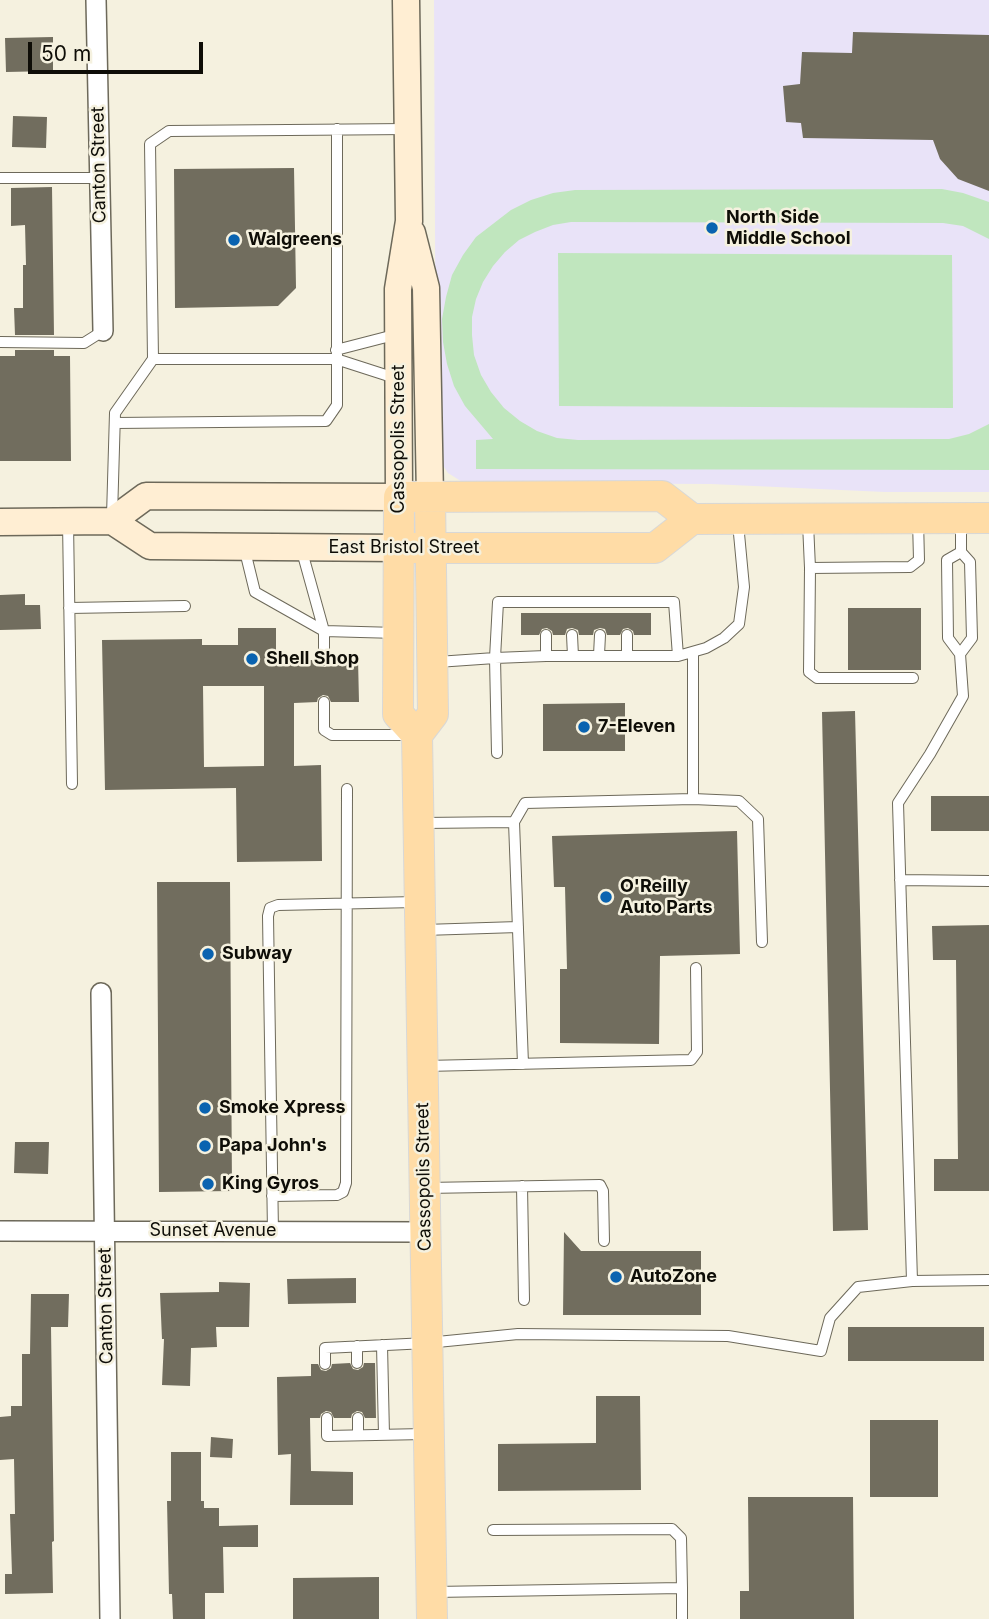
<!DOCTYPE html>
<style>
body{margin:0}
#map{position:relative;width:989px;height:1619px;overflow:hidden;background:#f5f1df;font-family:Inter,sans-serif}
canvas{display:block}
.scale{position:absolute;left:28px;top:42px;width:175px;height:32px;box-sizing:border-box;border:4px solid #0e0d07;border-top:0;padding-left:9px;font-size:21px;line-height:24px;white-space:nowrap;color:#0e0d07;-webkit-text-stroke:5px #f5f1df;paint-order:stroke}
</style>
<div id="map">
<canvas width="989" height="1619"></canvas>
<div class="scale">50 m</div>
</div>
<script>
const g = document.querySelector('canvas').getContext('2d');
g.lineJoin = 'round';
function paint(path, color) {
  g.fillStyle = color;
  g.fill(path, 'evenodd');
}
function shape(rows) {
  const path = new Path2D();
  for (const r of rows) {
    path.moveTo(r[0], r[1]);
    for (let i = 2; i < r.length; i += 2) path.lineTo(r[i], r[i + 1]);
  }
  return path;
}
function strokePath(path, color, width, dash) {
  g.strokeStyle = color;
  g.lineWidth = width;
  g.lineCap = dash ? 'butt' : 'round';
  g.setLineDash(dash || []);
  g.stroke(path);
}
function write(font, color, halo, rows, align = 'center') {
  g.font = font + ' Inter,sans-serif';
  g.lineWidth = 5;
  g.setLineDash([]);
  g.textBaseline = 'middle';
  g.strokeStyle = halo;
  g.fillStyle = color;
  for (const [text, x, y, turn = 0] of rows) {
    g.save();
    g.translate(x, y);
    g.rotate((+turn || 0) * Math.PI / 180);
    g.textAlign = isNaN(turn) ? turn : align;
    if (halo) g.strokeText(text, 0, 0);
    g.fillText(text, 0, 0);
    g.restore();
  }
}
paint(shape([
 [434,0,989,0,989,492,885,492,711,484,464,483,448,473,436,455]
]), '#e9e3f8');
paint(shape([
 [942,189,963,193,989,202,989,239,963,226,943,223,571,222,553,225,535,232,519,240,505,252,493,266,483,282,476,299,472,317,472,335,474,355,481,375,491,392,504,408,520,421,537,431,557,438,578,440,949,439,969,434,989,424,989,470,476,469,476,440,493,439,465,406,454,386,447,364,443,342,442,319,446,297,452,275,463,255,476,237,511,210,531,200,553,193,575,190],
 [558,253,952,255,953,408,559,406]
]), '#c0e6be');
paint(shape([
 [853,32,989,35,989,191,958,179,940,159,933,140,803,138,801,123,786,122,783,86,800,84,802,52,852,53],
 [53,37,53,71,6,72,5,38],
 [13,116,47,117,46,148,12,147],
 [294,168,296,288,278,306,175,308,174,169],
 [52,187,54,335,15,335,14,308,23,308,23,265,26,265,25,225,11,226,11,188],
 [15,350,54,350,54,356,70,356,71,461,0,461,0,356,15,356],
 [25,594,25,605,40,605,41,629,0,630,0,595],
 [848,608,921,608,921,670,848,670],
 [521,613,651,613,651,635,634,635,633,631,628,628,623,629,620,635,607,635,605,629,600,628,594,630,593,635,579,635,578,630,572,628,567,629,565,635,553,635,552,631,547,628,542,629,539,635,521,635],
 [238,628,276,628,276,660,317,660,320,666,325,667,330,664,331,660,358,659,359,702,331,702,328,696,323,695,318,698,317,702,294,703,294,766,321,765,322,861,237,862,236,788,105,790,102,640,202,639,202,645,238,645],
 [203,686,264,686,264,766,204,767],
 [625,703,625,751,543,751,543,704],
 [855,711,868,1230,833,1231,822,712],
 [931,796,989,796,989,831,931,831],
 [737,831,740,954,660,956,659,1044,560,1043,560,969,567,969,565,887,554,887,552,836],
 [157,882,230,882,232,1191,159,1192],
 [989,925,989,1191,934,1191,934,1159,958,1159,956,960,933,960,932,926],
 [15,1142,49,1142,48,1174,14,1173],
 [564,1232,581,1251,701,1251,701,1315,563,1315],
 [356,1278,356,1303,288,1304,287,1279],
 [219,1282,250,1283,249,1327,216,1327,217,1347,191,1348,190,1386,162,1385,164,1339,162,1339,160,1293,219,1292],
 [31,1294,69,1294,68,1327,51,1327,54,1541,52,1542,53,1593,5,1594,5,1574,12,1574,10,1514,15,1514,14,1459,0,1460,0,1417,11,1416,11,1406,22,1406,22,1354,30,1354],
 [848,1327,984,1327,984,1361,848,1361],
 [350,1363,353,1369,358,1370,363,1367,364,1363,375,1363,376,1418,365,1418,362,1412,357,1411,352,1414,351,1418,334,1418,331,1412,326,1411,321,1414,320,1418,310,1418,311,1471,353,1472,353,1505,290,1505,291,1454,278,1455,277,1377,311,1376,311,1364,318,1364,321,1370,326,1371,331,1368,332,1364],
 [596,1396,640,1396,641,1490,498,1491,498,1444,596,1443],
 [870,1420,938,1420,938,1497,870,1497],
 [211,1437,233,1439,232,1458,210,1457],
 [171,1452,201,1452,201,1501,204,1501,204,1508,219,1508,219,1526,258,1525,258,1547,223,1547,224,1593,205,1593,205,1619,173,1619,172,1594,169,1594,167,1501,171,1501],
 [748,1497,853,1497,854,1619,740,1619,740,1591,749,1591],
 [379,1577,379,1619,293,1619,293,1578]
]), '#716d5e');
const lane = shape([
 [0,178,99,178],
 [0,342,84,343,103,331],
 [336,350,398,334],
 [153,359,336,359,395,378],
 [115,423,326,421,337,405,337,129],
 [112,516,115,413,153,359,150,144,169,131,408,129],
 [68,522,72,784],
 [808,523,810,568],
 [244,547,255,592,324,631,397,633],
 [301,548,324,631,324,660],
 [961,552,947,560,948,638,960,654,972,638,970,562,961,552,961,522],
 [69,608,185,606],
 [546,635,546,656],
 [572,635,573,656],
 [960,654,963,696,930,754,898,803,912,1281,989,1280],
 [599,655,600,635],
 [627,656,627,635],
 [437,662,495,658,498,602,674,602,678,656],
 [913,678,817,678,809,672,810,568,910,567,919,560,918,520],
 [324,702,324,730,332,735,410,735],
 [497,753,495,658,546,656,678,656,706,648,724,638,739,624,744,587,738,523],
 [693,799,693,653],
 [423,823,514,822],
 [900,880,989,881],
 [424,930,518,927],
 [523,1064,514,822,525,803,693,799,739,801,758,819,762,942],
 [425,1066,691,1060,697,1052,696,968],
 [522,1186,524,1300],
 [426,1188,600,1185,603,1191,604,1241],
 [272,1196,337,1195,343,1192,346,1183,347,789],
 [273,1232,268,916,270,908,278,905,416,902],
 [382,1345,384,1435],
 [357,1346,357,1363],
 [325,1364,325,1348,427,1343,518,1334,728,1336,821,1351,830,1318,858,1287,912,1281],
 [327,1418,327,1436,424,1434],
 [358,1418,358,1435],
 [493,1530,672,1529,681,1538,682,1588],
 [434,1592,682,1588,682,1619]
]);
const street = shape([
 [96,0,103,331],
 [101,993,110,1619],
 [0,1231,425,1232]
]);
const secondary = shape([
 [412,233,426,288,430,497],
 [112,521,146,496,399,497,398,289,409,221,406,0],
 [0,522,112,521,150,546,399,548]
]);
const primary = shape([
 [430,497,433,714,417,735,432,1619],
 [399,548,655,548,692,519,989,518],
 [417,735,398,714,399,497,662,496,692,519]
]);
strokePath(lane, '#6d695a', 12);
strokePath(street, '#6d695a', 22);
strokePath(secondary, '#6d695a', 29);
strokePath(primary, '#d8d8d7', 32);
strokePath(lane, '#fff', 10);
strokePath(street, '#fff', 19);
strokePath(secondary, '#ffeed3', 26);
strokePath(primary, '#ffdca6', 30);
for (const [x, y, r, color] of [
 [712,228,7,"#0a63b0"],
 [234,240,7,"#0a63b0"],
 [252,659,7,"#0a63b0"],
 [584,727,7,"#0a63b0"],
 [606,897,7,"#0a63b0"],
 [208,954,7,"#0a63b0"],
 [205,1108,7,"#0a63b0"],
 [205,1146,7,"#0a63b0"],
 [208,1184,7,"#0a63b0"],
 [616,1277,7,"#0a63b0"]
]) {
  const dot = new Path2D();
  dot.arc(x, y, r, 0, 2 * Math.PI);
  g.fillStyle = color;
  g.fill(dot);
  strokePath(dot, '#f5f1df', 2.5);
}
write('18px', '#0e0d07', '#f5f1df', [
 ["Canton Street",99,165,-91],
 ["Cassopolis Street",399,439,-90],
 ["East Bristol Street",404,548],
 ["Cassopolis Street",424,1177,-91],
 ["Sunset Avenue",213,1231],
 ["Canton Street",106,1306,-91]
]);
write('bold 18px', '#0e0d07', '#f5f1df', [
 ["North Side",726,218],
 ["Middle School",726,239],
 ["Walgreens",248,240],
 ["Shell Shop",266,659],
 ["7-Eleven",598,727],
 ["O'Reilly",620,887],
 ["Auto Parts",620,908],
 ["Subway",222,954],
 ["Smoke Xpress",219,1108],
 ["Papa John's",219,1146],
 ["King Gyros",222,1184],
 ["AutoZone",630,1277]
], 'left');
</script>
